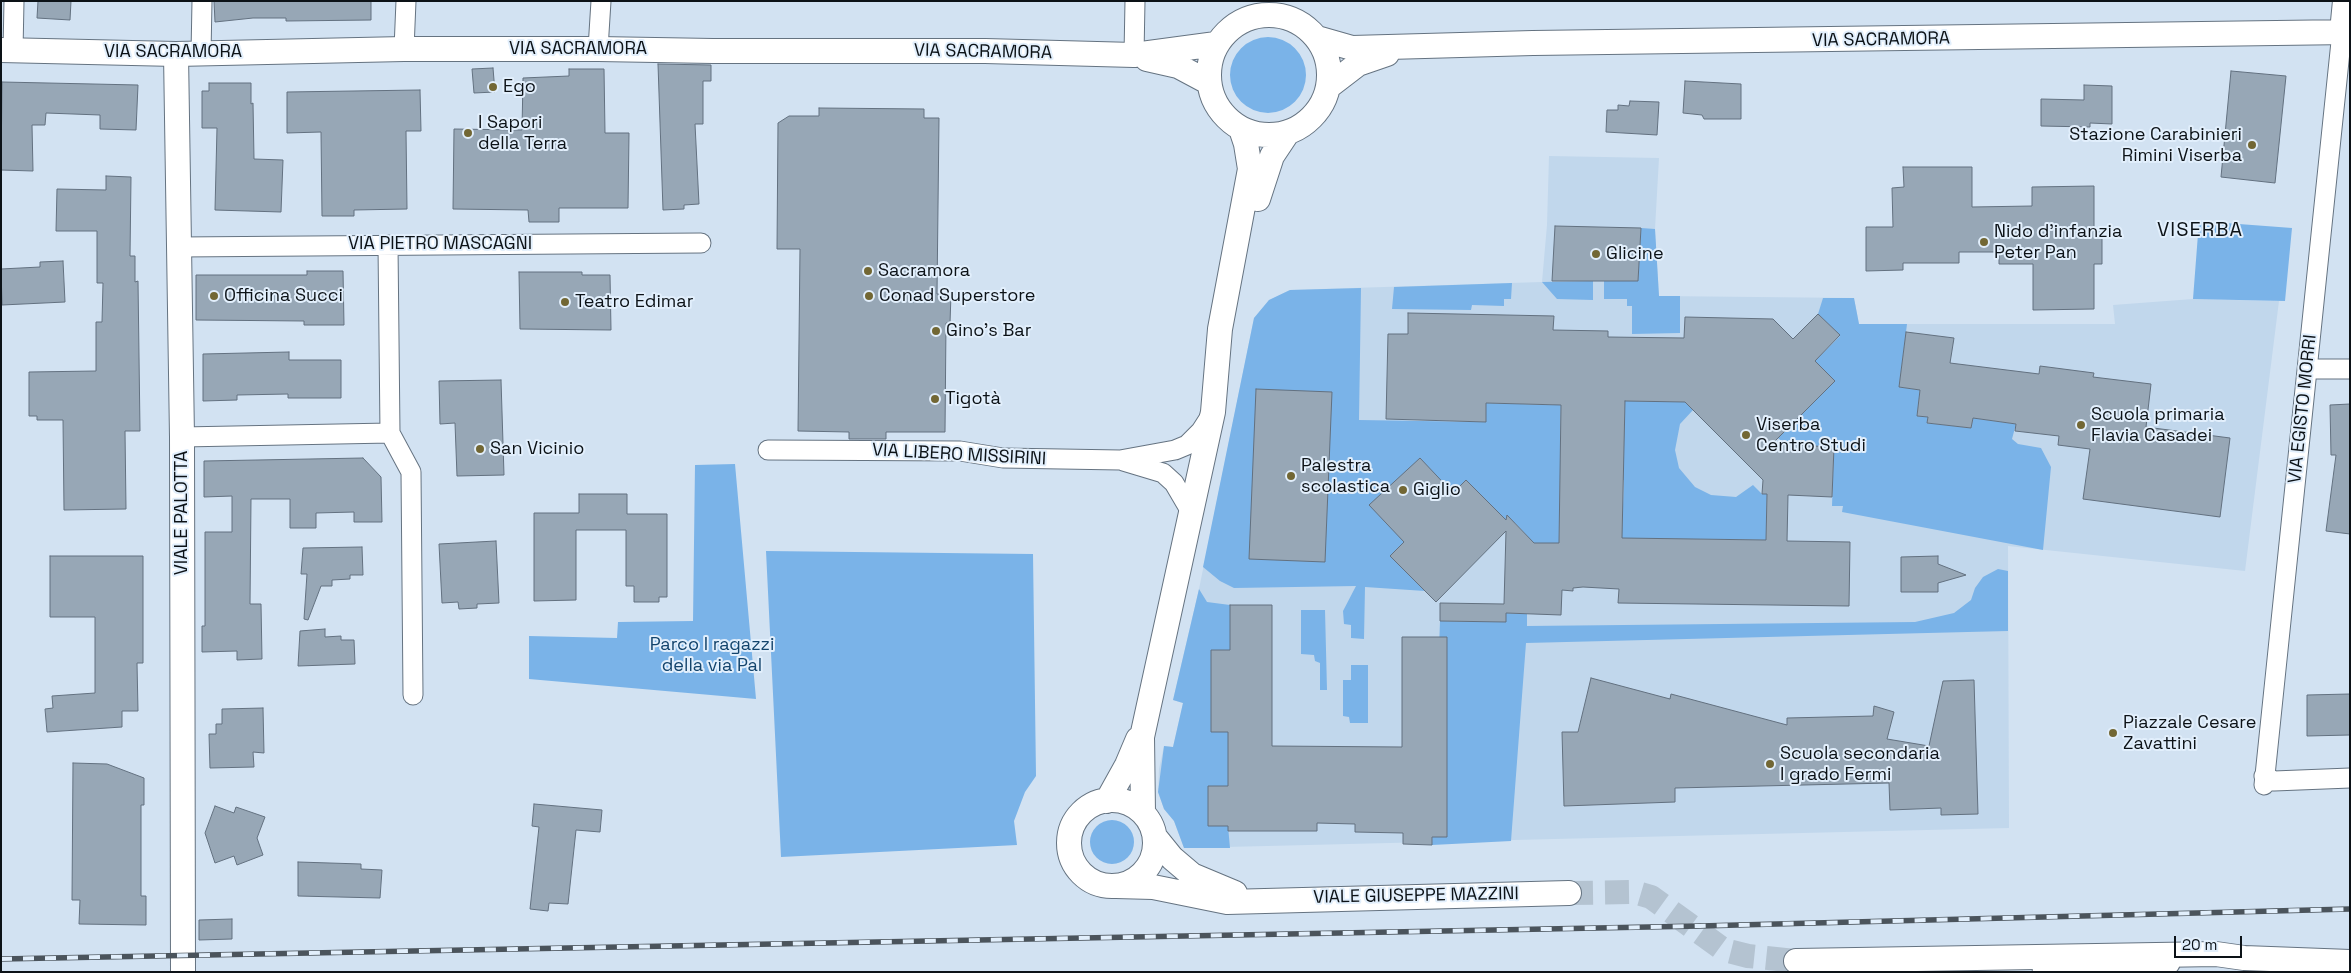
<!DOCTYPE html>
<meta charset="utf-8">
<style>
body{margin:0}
#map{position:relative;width:2351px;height:973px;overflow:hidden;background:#d2e2f2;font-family:"Space Grotesk",sans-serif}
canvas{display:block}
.frame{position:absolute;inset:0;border:2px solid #0c1217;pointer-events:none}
.scale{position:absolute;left:2174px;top:936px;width:68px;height:22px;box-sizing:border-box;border:2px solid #0c1217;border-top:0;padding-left:6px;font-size:15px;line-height:18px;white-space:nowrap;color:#0c1217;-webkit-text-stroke:4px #e2effc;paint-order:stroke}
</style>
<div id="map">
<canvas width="2351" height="973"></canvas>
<div class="frame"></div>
<div class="scale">20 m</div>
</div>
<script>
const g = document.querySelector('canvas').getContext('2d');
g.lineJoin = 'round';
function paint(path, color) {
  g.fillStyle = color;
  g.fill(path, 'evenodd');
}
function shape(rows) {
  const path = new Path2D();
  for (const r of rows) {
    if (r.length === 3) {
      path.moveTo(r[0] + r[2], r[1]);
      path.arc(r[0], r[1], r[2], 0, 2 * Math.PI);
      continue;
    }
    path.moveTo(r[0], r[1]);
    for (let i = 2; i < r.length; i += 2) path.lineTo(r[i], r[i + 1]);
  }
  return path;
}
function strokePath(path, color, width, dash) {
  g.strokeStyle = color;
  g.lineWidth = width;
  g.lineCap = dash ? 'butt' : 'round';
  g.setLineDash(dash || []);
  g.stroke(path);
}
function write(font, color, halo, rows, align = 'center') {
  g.font = font + ' "Space Grotesk",sans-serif';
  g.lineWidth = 4;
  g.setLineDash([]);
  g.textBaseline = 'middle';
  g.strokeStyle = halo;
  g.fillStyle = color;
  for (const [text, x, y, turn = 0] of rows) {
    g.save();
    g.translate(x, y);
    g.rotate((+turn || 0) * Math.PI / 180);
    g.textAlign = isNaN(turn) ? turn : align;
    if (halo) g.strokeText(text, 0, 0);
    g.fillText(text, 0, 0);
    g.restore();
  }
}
paint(shape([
 [1549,156,1659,158,1655,229,1659,296,1854,298,1859,324,2115,324,2113,305,2193,299,2279,301,2245,571,2008,546,2009,828,1184,848,1174,821,1164,809,1158,792,1159,769,1164,746,1173,747,1183,703,1173,700,1199,589,1254,318,1269,300,1290,290,1542,282,1547,225]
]), '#c1d7ec');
paint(shape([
 [1268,75,38],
 [2199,221,2292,228,2285,301,2193,299],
 [1641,228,1655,229,1659,296,1680,296,1680,333,1632,334,1632,306,1627,306,1627,299,1604,299,1604,281,1638,281],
 [1593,281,1593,300,1557,299,1542,282],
 [1512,283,1511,299,1504,299,1504,306,1472,305,1471,310,1392,309,1394,287],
 [1361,288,1359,420,1485,422,1486,403,1553,405,1561,395,1560,460,1573,460,1560,480,1559,543,1534,543,1515,523,1511,525,1466,480,1390,556,1425,591,1365,587,1364,639,1351,638,1351,625,1344,624,1343,611,1356,586,1234,588,1220,581,1203,567,1254,318,1269,300,1290,290],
 [1823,298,1854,298,1859,324,1907,324,1899,387,1920,390,1917,416,1928,417,1927,423,1971,428,1973,418,2016,424,2012,439,2018,444,2041,448,2051,467,2043,550,1842,512,1843,506,1832,506,1834,447,1785,444,1778,438,1815,361,1840,336,1818,314],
 [1619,393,1634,401,1686,402,1693,410,1680,424,1675,450,1679,468,1695,487,1711,495,1736,497,1753,485,1762,494,1767,494,1766,540,1701,539,1616,546,1622,530,1624,480,1617,480,1623,460,1625,411],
 [735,464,756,699,529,679,529,636,617,638,618,622,693,621,695,465],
 [766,551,1033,554,1036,776,1025,792,1014,821,1017,845,781,857],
 [1998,569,2008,571,2008,631,1526,643,1511,841,1432,845,1440,621,1505,622,1506,613,1527,614,1527,626,1915,622,1954,613,1971,600,1975,588,1983,577],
 [1199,589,1207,602,1230,605,1230,650,1211,650,1211,731,1228,732,1228,786,1208,786,1208,825,1228,826,1230,848,1184,848,1174,821,1164,809,1158,792,1164,746,1173,747,1183,703,1173,700],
 [1301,610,1325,610,1327,690,1320,690,1320,663,1315,661,1314,655,1301,654],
 [1351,665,1368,665,1368,723,1350,723,1349,717,1343,716,1343,680,1351,680],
 [1112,842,22]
]), '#7ab3e8');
const building = shape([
 [38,1,71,1,70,20,37,18,38,1],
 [214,1,371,1,371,20,286,21,286,18,253,18,215,22,214,1],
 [658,64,711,65,711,81,703,81,703,124,695,124,699,204,684,205,684,209,663,210,658,64],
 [493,68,495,92,474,93,472,69,493,68],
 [569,69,604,69,605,133,629,133,628,208,559,208,559,222,529,222,528,210,453,209,454,129,522,130,523,78,569,76,569,69],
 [2231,71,2286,76,2275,183,2221,177,2231,71],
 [1685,81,1741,84,1741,119,1704,119,1702,115,1683,113,1685,81],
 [2,82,138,85,136,130,100,129,100,115,46,113,45,125,32,125,33,171,1,170,2,82],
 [209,83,251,83,251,104,253,103,254,159,283,160,281,212,215,210,217,128,202,128,202,91,209,91,209,83],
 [2084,85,2112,86,2112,124,2090,123,2090,127,2041,126,2041,99,2084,100,2084,85],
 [420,90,421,131,406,131,407,209,354,210,354,216,322,216,321,132,287,133,287,92,420,90],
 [1630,101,1659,102,1657,135,1606,132,1607,110,1618,110,1618,105,1629,106,1630,101],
 [819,108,924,109,924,118,939,118,937,294,951,294,950,323,946,323,945,432,886,432,886,439,849,439,849,432,798,431,800,249,777,249,778,123,789,116,819,116,819,108],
 [1903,167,1972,167,1972,207,2032,206,2032,187,2094,186,2094,232,2102,232,2102,264,2094,264,2094,309,2033,310,2033,264,1999,264,1999,252,1959,252,1959,263,1903,263,1903,270,1866,271,1866,227,1893,227,1892,188,1904,187,1903,167],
 [106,176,131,177,130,256,135,256,135,282,138,281,140,431,125,431,126,509,64,510,63,420,37,420,37,416,29,416,29,372,96,371,96,322,102,322,103,283,97,283,97,231,56,231,57,189,106,190,106,176],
 [1555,226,1641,228,1638,281,1552,281,1555,226],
 [63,261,65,302,2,305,1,269,40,267,40,262,63,261],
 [307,271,343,271,344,325,304,325,304,321,196,320,196,275,307,275,307,271],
 [519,272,582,272,582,275,610,275,611,330,520,329,519,272],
 [1408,313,1554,316,1553,330,1608,331,1608,337,1684,338,1685,317,1773,319,1793,339,1818,314,1840,335,1815,361,1835,381,1772,444,1834,447,1832,497,1788,495,1787,541,1850,542,1849,606,1618,603,1619,589,1583,587,1573,588,1573,591,1562,590,1561,615,1506,613,1506,622,1440,621,1440,603,1504,604,1506,531,1436,602,1390,556,1404,542,1369,505,1420,458,1453,493,1466,480,1506,520,1507,515,1534,543,1559,543,1561,405,1486,403,1486,422,1386,419,1388,334,1408,334,1408,313],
 [1625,401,1685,402,1763,480,1762,494,1767,494,1766,540,1622,538,1625,401],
 [1906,332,1954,338,1950,363,2039,374,2040,366,2094,373,2093,377,2151,384,2146,427,2230,438,2220,517,2083,499,2090,449,2058,445,2059,436,2015,431,2016,424,1973,418,1971,428,1927,423,1928,417,1917,416,1920,390,1899,387,1906,332],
 [289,352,289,360,341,360,341,398,288,398,288,394,237,395,237,400,203,401,203,354,289,352],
 [501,380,504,475,457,476,455,423,440,424,439,381,501,380],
 [1256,389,1332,392,1325,562,1249,559,1256,389],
 [2350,404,2350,534,2326,531,2336,455,2331,455,2330,405,2350,404],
 [363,458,381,477,382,522,354,522,354,512,316,513,316,528,290,528,290,499,251,499,250,604,261,604,262,659,237,660,237,651,202,652,202,626,205,626,205,532,232,532,232,496,204,497,204,461,363,458],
 [579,494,627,494,627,514,667,514,667,597,659,597,659,602,634,602,634,586,626,586,626,530,576,530,576,600,534,601,534,513,579,513,579,494],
 [496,541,499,603,477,604,477,608,459,609,458,602,442,603,439,544,496,541],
 [362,547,363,575,350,575,350,579,332,580,332,586,321,586,308,620,304,619,307,574,301,574,303,548,362,547],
 [50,556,143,556,143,663,137,663,138,711,122,711,122,727,47,732,45,709,53,708,52,696,95,693,95,617,50,617,50,556],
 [1938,556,1938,564,1966,575,1938,583,1938,592,1901,592,1901,557,1938,556],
 [1230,605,1272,605,1272,746,1402,747,1402,637,1447,637,1447,837,1432,837,1432,845,1403,844,1403,833,1355,832,1355,824,1317,823,1317,831,1228,831,1228,826,1208,826,1208,786,1228,786,1228,732,1211,732,1211,650,1230,650,1230,605],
 [325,629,325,637,341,636,341,640,354,640,355,664,298,666,300,631,325,629],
 [1591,678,1670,699,1671,694,1787,725,1787,718,1873,716,1874,706,1894,712,1887,739,1929,746,1943,681,1974,680,1978,814,1941,815,1941,808,1890,810,1889,783,1675,788,1675,802,1564,806,1562,732,1578,732,1591,678],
 [2350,694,2350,735,2307,736,2307,695,2350,694],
 [263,708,264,753,253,752,254,767,210,768,209,734,216,734,216,724,222,724,222,709,263,708],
 [73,763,107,764,144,778,144,805,141,805,141,896,146,896,146,925,79,924,80,900,72,900,73,763],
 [534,804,602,810,600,832,576,830,568,904,549,903,548,911,530,909,539,827,532,826,534,804],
 [215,806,234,813,236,807,265,817,257,838,263,855,237,865,234,856,215,863,205,833,215,806],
 [298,862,361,864,361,869,382,870,380,898,298,896,298,862],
 [232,919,232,939,199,940,199,920,232,919]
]);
paint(building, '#97a7b6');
strokePath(building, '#637180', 1);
strokePath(shape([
 [1569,893,1634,892,1651,897,1724,950,1748,956,1796,961]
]), '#b4c3d1', 24, [24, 12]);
const minor = shape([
 [404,49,406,1],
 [598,49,601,1],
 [13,51,14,1],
 [201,54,202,1],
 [1134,55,1135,1],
 [388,245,390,433,411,472,413,695],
 [179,247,701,243],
 [2308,369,2350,369],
 [182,437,390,433],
 [768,450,960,451,1003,458,1120,460,1175,450,1187,445,1201,431,1210,417],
 [1123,461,1163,473,1174,483,1191,512],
 [2264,776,2274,781,2350,778],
 [2264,785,2342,32],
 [2042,972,2170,964]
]);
const tertiary = shape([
 [1269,75,60],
 [2342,32,2345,1],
 [1317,38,1352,48,1533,43,2350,32],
 [1,50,176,54,404,49,598,49,713,51,985,51,1134,55,1216,44],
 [176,54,182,437,183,972],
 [1147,59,1178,66,1208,82],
 [1328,87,1358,64,1387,54],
 [1258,199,1272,156,1288,132],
 [1112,843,43],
 [1107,801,1127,765,1138,739],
 [1143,813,1142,737,1213,412,1220,329,1250,169,1246,144,1241,129],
 [1155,837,1172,858,1192,875,1235,893],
 [1116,886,1153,887,1227,902,1569,893],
 [1796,961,2216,954,2244,958,2350,962]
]);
strokePath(minor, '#657381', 21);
strokePath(tertiary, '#657381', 26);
strokePath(minor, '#fff', 19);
strokePath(tertiary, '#fff', 24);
const rail = shape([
 [1,959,1700,926,2350,909]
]);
strokePath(rail, '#4b545c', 5.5);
strokePath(rail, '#e2effc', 4, [11]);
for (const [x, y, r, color] of [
 [493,87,5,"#726734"],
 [468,133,5,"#726734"],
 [2252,145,5,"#726734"],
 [1984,242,5,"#726734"],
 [1596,254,5,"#726734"],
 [868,271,5,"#726734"],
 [214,296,5,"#726734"],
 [869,296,5,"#726734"],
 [565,302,5,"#726734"],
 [936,331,5,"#726734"],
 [935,399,5,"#726734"],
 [2081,425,5,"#726734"],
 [1746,435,5,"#726734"],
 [480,449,5,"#726734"],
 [1291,476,5,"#726734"],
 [1403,490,5,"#726734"],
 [2113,733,5,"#726734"],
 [1770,764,5,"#726734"]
]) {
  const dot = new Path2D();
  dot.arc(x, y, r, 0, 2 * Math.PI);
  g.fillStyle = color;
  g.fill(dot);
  strokePath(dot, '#e2effc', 2);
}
write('18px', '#0c1217', '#e2effc', [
 ["VIA SACRAMORA",1881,40,-1],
 ["VIA SACRAMORA",578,49],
 ["VIA SACRAMORA",173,52],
 ["VIA SACRAMORA",983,52,1],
 ["VIA PIETRO MASCAGNI",440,244],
 ["VIA EGISTO MORRI",2303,409,-84],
 ["VIA LIBERO MISSIRINI",959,455,3],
 ["VIALE PALOTTA",182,513,-90],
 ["VIALE GIUSEPPE MAZZINI",1416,896,-1]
]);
write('18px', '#0c1217', '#e2effc', [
 ["Ego",503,87],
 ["I Sapori",478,123],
 ["della Terra",478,144],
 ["Stazione Carabinieri",2242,135,"right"],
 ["Rimini Viserba",2242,156,"right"],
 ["Nido d'infanzia",1994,232],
 ["Peter Pan",1994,253],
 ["Glicine",1606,254],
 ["Sacramora",878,271],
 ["Officina Succi",224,296],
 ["Conad Superstore",879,296],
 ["Teatro Edimar",575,302],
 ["Gino's Bar",946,331],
 ["Tigotà",945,399],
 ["Scuola primaria",2091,415],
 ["Flavia Casadei",2091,436],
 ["Viserba",1756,425],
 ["Centro Studi",1756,446],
 ["San Vicinio",490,449],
 ["Palestra",1301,466],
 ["scolastica",1301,487],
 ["Giglio",1413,490],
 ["Piazzale Cesare",2123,723],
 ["Zavattini",2123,744],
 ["Scuola secondaria",1780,754],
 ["I grado Fermi",1780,775]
], 'left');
write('18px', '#13446c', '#e2effc', [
 ["Parco I ragazzi",712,645],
 ["della via Pal",712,666]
]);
g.letterSpacing = '1px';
write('20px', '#0c1217', '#e2effc', [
 ["VISERBA",2200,231]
]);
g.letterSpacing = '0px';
</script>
